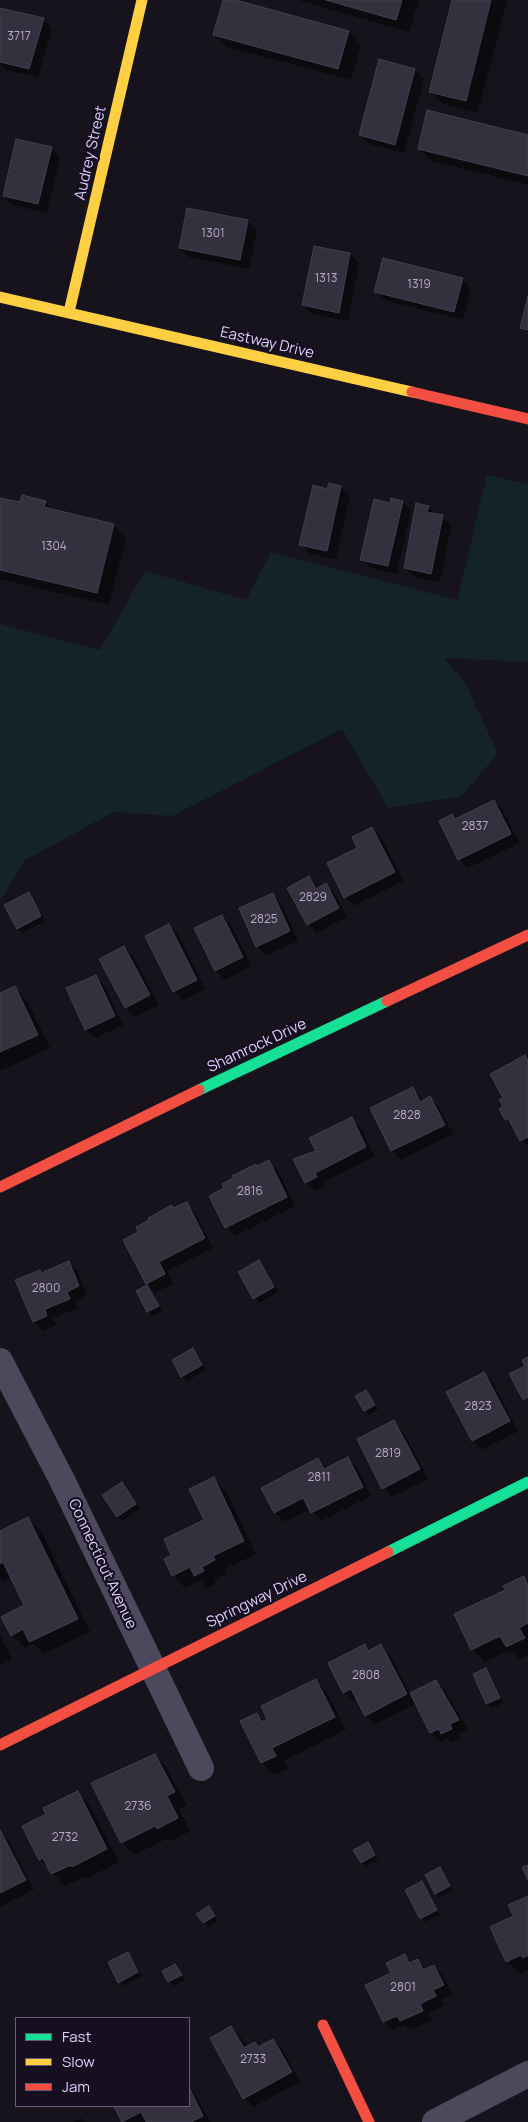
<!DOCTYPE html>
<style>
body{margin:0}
#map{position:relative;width:528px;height:2122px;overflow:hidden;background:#16131c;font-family:Manrope,sans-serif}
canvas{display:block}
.legend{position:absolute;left:15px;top:2017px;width:175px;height:90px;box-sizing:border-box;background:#150f20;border:1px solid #655d78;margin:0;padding:6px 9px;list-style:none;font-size:15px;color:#ded2fb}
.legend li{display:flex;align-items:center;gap:10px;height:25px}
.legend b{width:25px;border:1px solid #655d78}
</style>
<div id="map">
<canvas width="528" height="2122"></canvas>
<ul class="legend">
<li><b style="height:6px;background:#16e098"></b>Fast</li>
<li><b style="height:6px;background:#ffcf43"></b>Slow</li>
<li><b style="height:6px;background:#f24e42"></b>Jam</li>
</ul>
</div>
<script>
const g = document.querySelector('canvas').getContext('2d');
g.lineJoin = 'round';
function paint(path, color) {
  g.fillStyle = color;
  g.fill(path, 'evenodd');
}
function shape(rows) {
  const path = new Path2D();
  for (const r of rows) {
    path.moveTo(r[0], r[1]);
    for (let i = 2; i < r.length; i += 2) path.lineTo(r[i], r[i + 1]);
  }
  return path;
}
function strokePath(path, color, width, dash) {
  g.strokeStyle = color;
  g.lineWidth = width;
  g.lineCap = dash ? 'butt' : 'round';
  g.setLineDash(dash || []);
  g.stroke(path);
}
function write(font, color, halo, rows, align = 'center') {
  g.font = font + ' Manrope,sans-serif';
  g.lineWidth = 4.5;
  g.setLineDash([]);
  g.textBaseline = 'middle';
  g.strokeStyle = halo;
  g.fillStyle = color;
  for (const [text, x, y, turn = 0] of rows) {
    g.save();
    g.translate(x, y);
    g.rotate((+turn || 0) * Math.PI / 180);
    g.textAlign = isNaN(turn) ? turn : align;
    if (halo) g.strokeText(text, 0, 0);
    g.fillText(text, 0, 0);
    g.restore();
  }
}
paint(shape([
 [487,475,528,484,528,662,444,658,464,681,498,753,462,796,388,808,342,729,172,816,114,812,24,861,0,901,0,624,100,650,145,571,246,600,271,552,457,600]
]), '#132327');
paint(shape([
 [224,0,231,0,349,32,361,45,351,80,227,47,214,34],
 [298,0,419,0,409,32],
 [453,0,507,0,478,113,443,104,430,91],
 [0,9,43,19,52,28,38,77,6,70,0,64],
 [380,61,415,70,424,79,404,153,369,144,360,135],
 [528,136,528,185,432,161,419,149],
 [51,148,60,157,47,213,13,205,4,196],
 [188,210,248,221,257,230,249,269,189,257,180,248],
 [314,248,350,254,359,263,348,321,312,314,303,305],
 [462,279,471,288,463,320,385,300,376,291],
 [340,487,350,496,336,559,310,554,301,544,328,490],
 [0,499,21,504,45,502,54,511,113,525,126,538,109,605,0,579],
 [402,502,411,511,397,574,371,568,362,559,391,504],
 [428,507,451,525,440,582,414,577,405,568],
 [494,801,503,810,519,843,468,868,459,859,452,816,456,820],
 [372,828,381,837,403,881,354,906,345,897,359,848],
 [309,877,319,888,326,885,335,894,347,917,317,933,308,924],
 [29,894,45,921,22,933,18,928],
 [272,894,281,903,298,941,266,955,257,946],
 [222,916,231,925,251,966,225,980,216,971,196,929],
 [169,925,178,934,205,989,183,1000,174,991],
 [124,947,133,956,159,1005,135,1017,126,1008,101,960],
 [95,976,104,985,123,1025,95,1038,86,1029],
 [14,988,27,1001,50,1048,0,1071,0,995],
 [524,1056,528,1060,528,1147,501,1109,505,1107,505,1098],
 [412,1088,424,1101,430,1098,439,1107,453,1134,401,1160,392,1151,371,1109],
 [351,1118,360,1127,375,1156,323,1182,325,1186,315,1191,306,1182,318,1152],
 [269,1162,278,1171,295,1206,235,1236,226,1227,258,1167],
 [186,1203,195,1212,213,1248,167,1271,173,1284,156,1292,149,1287,162,1311,152,1316,137,1292,149,1286,147,1283,140,1232,172,1206,174,1209],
 [68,1262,78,1271,87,1295,75,1301,78,1308,53,1318,56,1325,43,1331,34,1322,40,1271,42,1274],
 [259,1262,278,1292,259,1303,240,1273],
 [193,1350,206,1370,187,1381,182,1376],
 [484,1374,493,1383,518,1431,482,1450,473,1441,448,1393],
 [366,1391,378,1410,369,1415,365,1410],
 [394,1422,403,1431,428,1479,392,1497,383,1488],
 [348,1458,357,1467,371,1496,321,1521,310,1509,284,1522,275,1513,318,1460,327,1469],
 [213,1479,226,1491,256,1554,225,1569,227,1573,214,1580,216,1584,207,1588,201,1581,185,1588,173,1575,173,1555,206,1520],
 [121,1483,140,1508,122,1521,118,1516],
 [28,1519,41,1531,90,1632,43,1654,33,1643,25,1648,12,1635,26,1606,12,1577,4,1581,0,1577,0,1533],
 [524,1578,528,1582,528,1655,519,1659,510,1650,485,1662,472,1649,506,1590],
 [0,1634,12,1660,0,1665],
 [364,1646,370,1651,381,1646,390,1655,410,1694,436,1681,445,1690,467,1729,458,1734,460,1738,451,1742,447,1738,440,1742,431,1733,417,1703,375,1724,366,1715,358,1699,353,1701,344,1692],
 [486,1669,490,1674,503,1703,492,1708,487,1704,474,1675],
 [316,1681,328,1694,346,1730,284,1761,288,1769,274,1775,262,1762,257,1714,264,1722],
 [155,1755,167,1768,186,1805,179,1809,190,1831,171,1841,168,1838,134,1855,122,1842],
 [78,1793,90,1805,119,1862,86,1879,84,1877,65,1886,40,1859,47,1815],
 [0,1832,9,1841,34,1890,0,1907],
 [367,1844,378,1860,366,1867,362,1862],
 [439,1869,453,1891,440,1897,436,1893],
 [422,1883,440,1915,425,1922,421,1918],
 [528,1897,528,1970,520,1974,507,1961,492,1928,515,1917],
 [209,1908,218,1921,208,1927,204,1923],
 [127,1953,142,1976,123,1986,119,1982],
 [405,1956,412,1963,418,1960,427,1970,434,1966,443,1975,452,1994,442,1999,444,2005,429,2013,432,2020,410,2030,405,2025,393,2030,384,2021,392,1973],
 [175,1966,185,1980,174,1986,169,1981],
 [231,2027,240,2036,247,2048,255,2043,259,2048,273,2040,282,2049,300,2082,253,2107,244,2098],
 [189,2087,195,2094,210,2122,124,2122,116,2106,189,2106],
 [81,2118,85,2122,73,2122]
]), '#0007');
const building = shape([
 [223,0,236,0,349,31,338,69,213,35,223,0],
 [326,0,402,0,396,20,326,0],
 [452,0,491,0,466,101,429,92,452,0],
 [0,8,44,18,29,69,0,62,0,8],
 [379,59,415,69,395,145,359,135,379,59],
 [427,110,528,135,528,176,418,149,427,110],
 [16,139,52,147,38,204,3,196,16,139],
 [187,208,248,220,240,260,179,248,187,208],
 [314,246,350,253,339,313,302,305,314,246],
 [383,258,463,278,454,312,374,292,383,258],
 [528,296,528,330,520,328,528,296],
 [329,483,341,486,327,551,299,545,313,485,327,489,329,483],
 [22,495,46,501,44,507,114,524,97,593,0,570,0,498,20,502,22,495],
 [391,498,403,501,388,566,360,560,374,499,390,503,391,498],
 [416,503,429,506,427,512,443,515,431,574,404,568,416,503],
 [494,800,511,834,458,860,439,821,452,814,455,819,494,800],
 [372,827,395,872,344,898,327,863,357,848,352,837,372,827],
 [309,876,316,889,326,883,339,908,307,925,287,888,309,876],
 [29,892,41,916,17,929,4,905,29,892],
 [273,893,290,931,256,947,239,908,273,893],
 [222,915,243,957,215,971,194,928,222,915],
 [169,924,197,980,173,992,145,936,169,924],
 [124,946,150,995,125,1008,99,959,124,946],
 [96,975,115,1016,85,1030,66,988,96,975],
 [15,986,38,1035,0,1052,0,993,15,986],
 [525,1055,528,1061,528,1137,520,1141,508,1118,505,1120,499,1109,503,1106,499,1100,503,1098,490,1074,525,1055],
 [413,1087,420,1102,430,1096,445,1125,391,1151,370,1108,413,1087],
 [352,1117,366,1147,315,1173,317,1177,305,1183,293,1159,316,1151,309,1138,352,1117],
 [269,1160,287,1197,225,1228,209,1196,224,1188,222,1184,233,1178,232,1176,256,1164,257,1166,269,1160],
 [187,1202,205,1238,159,1262,165,1274,146,1284,123,1240,138,1232,136,1227,149,1220,148,1218,172,1205,173,1208,187,1202],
 [259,1260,274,1287,253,1299,238,1272,259,1260],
 [69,1261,79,1286,67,1292,70,1299,45,1309,47,1316,33,1322,15,1280,40,1270,41,1273,69,1261],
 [147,1285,159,1306,147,1312,136,1291,147,1285],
 [193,1348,202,1365,181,1377,172,1360,193,1348],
 [528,1357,528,1397,523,1400,509,1374,525,1366,522,1360,528,1357],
 [484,1372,510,1421,472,1441,446,1392,484,1372],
 [366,1390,375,1405,364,1411,355,1396,366,1390],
 [394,1420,420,1469,382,1489,357,1439,394,1420],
 [348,1457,363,1487,311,1513,303,1498,274,1513,261,1488,318,1458,324,1469,348,1457],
 [214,1477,244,1541,213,1556,215,1560,202,1567,204,1571,194,1576,190,1567,172,1576,164,1559,171,1555,164,1539,204,1520,189,1489,214,1477],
 [122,1482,136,1504,117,1517,102,1495,122,1482],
 [28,1517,78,1619,29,1642,23,1629,11,1636,1,1617,24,1605,3,1562,0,1564,0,1531,28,1517],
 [524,1576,528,1585,528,1623,519,1628,525,1638,506,1647,500,1636,471,1650,454,1614,505,1590,503,1586,524,1576],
 [365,1644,368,1651,381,1644,407,1694,365,1716,351,1689,343,1693,328,1663,365,1644],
 [486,1668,500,1698,486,1704,473,1674,486,1668],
 [316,1679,335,1717,272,1748,276,1756,261,1763,240,1721,257,1713,262,1722,267,1719,261,1706,316,1679],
 [436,1680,459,1720,450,1724,452,1729,441,1734,439,1729,430,1733,410,1693,436,1680],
 [155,1754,175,1792,167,1796,178,1818,157,1829,155,1826,121,1843,91,1783,155,1754],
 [78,1791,107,1849,72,1867,71,1865,51,1874,43,1858,39,1860,22,1826,46,1814,43,1808,78,1791],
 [0,1830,26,1880,0,1893,0,1830],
 [368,1842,375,1855,361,1863,353,1850,368,1842],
 [528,1865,528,1880,522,1867,528,1865],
 [440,1867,450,1886,435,1894,425,1875,440,1867],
 [422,1881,437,1910,420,1919,405,1890,422,1881],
 [528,1896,528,1955,523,1958,521,1955,506,1962,490,1927,513,1916,508,1905,528,1896],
 [209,1906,215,1916,203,1923,196,1914,209,1906],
 [128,1952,138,1972,118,1983,108,1962,128,1952],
 [405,1954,409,1963,418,1959,423,1970,434,1965,444,1985,433,1990,436,1996,420,2004,423,2011,400,2021,397,2016,383,2022,365,1985,391,1973,386,1963,405,1954],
 [175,1964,182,1975,168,1982,162,1971,175,1964],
 [231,2026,244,2048,255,2042,258,2047,273,2039,292,2072,243,2099,210,2038,231,2026],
 [189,2087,203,2116,191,2122,146,2122,141,2112,122,2122,114,2106,189,2106,189,2087]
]);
paint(building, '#35303e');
strokePath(building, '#443e4f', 1);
strokePath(shape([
 [0,1361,62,1480,201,1768],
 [435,2122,528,2074]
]), '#4d495c', 26);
strokePath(shape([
 [199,1090,387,1001],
 [388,1552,528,1482]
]), '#16e098', 11);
strokePath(shape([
 [0,297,412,392],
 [69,312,142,0]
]), '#ffcf43', 11);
strokePath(shape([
 [412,392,528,419],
 [387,1001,528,935],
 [0,1187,199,1090],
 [0,1745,388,1552],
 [323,2025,369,2122]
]), '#f24e42', 11);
write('12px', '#b4aacc', null, [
 ["3717",19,37],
 ["1301",213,234],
 ["1313",326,279],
 ["1319",419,285],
 ["1304",54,547],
 ["2837",475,827],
 ["2829",313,898],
 ["2825",264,920],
 ["2828",407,1116],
 ["2816",250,1192],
 ["2800",46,1289],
 ["2823",478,1407],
 ["2819",388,1454],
 ["2811",319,1478],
 ["2808",366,1676],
 ["2736",138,1807],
 ["2732",65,1838],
 ["2801",403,1988],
 ["2733",253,2060]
]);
write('15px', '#ded2fb', '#150f20', [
 ["Audrey Street",91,153,-77],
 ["Eastway Drive",267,343,13],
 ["Shamrock Drive",257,1046,-25],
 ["Connecticut Avenue",102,1564,65],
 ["Springway Drive",257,1600,-26]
]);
</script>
